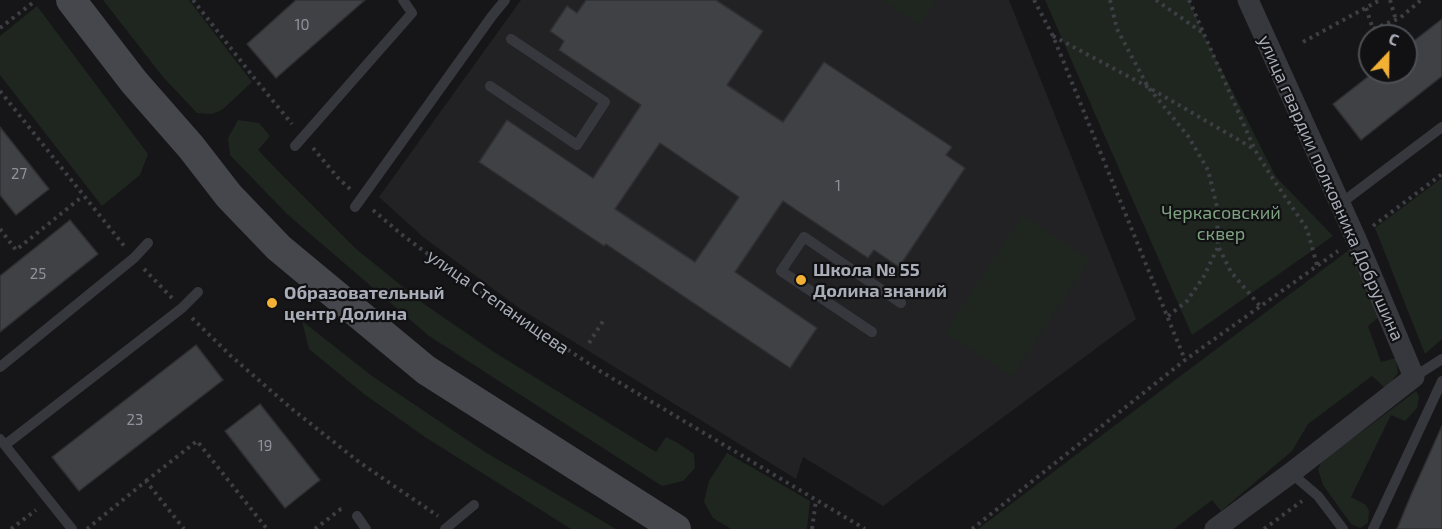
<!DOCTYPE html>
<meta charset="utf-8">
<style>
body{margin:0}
#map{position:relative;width:1442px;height:529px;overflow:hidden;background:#161618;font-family:"Exo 2",sans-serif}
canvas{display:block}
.north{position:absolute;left:1358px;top:24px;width:60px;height:60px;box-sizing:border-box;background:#111113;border:2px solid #4d4f55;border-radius:50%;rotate:22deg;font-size:16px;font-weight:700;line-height:24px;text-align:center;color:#a8adb8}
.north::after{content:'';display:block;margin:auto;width:21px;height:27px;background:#f2b134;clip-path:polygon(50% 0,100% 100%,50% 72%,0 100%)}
</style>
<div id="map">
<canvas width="1442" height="529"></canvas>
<div class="north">С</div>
</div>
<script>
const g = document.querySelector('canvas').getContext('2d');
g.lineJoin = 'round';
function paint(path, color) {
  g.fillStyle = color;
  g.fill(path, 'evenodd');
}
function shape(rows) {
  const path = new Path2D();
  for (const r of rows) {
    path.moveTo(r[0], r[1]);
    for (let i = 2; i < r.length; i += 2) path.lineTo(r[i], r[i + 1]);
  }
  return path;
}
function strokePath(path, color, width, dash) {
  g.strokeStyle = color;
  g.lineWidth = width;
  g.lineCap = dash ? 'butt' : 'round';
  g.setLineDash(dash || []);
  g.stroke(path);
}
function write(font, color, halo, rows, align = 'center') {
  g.font = font + ' "Exo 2",sans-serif';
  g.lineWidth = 4.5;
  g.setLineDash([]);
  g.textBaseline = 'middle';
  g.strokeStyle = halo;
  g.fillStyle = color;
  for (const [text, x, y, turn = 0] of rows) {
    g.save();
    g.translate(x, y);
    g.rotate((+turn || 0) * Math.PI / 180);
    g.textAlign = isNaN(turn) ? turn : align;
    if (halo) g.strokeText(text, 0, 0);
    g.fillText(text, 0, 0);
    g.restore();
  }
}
paint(shape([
 [521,0,1009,0,1136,319,883,506,803,457,796,479,519,308,423,237,379,197]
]), '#222225');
paint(shape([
 [103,0,189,0,252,82,222,110,212,114,197,113,163,77],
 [882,0,936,0,919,25],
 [1045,0,1189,0,1203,33,1276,177,1333,236,1192,335],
 [37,6,148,154,140,175,102,206,0,75,0,36],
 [238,120,259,123,270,136,258,150,283,176,355,248,424,304,494,352,656,452,666,437,678,443,694,454,695,468,683,481,662,486,429,336,287,214,230,155,228,138],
 [1442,178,1442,339,1425,354,1375,228],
 [1023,215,1090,260,1012,377,945,332],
 [1349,250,1379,317,1368,326,1381,362,1396,358,1398,373,1386,389,1372,376,1308,424,1292,451,1221,511,1212,500,1174,529,978,529,1167,386],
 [302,321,372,376,485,452,616,529,571,529,425,437,364,394,309,349],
 [1416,391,1419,397,1417,408,1405,421,1391,415,1351,497,1366,505,1369,511,1368,523,1360,528,1351,524,1323,485,1318,469,1322,461],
 [727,453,810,501,807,529,731,529,713,518,704,502,709,481]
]), '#1e261f');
const building = shape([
 [296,0,365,0,276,78,247,44,296,0],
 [586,0,716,0,763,31,727,85,783,122,824,62,952,147,946,155,965,168,899,267,874,250,868,258,783,201,735,272,817,328,790,368,606,244,604,246,479,162,507,120,593,178,641,105,559,50,564,41,550,31,567,6,577,13,586,0],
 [660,143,739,197,695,262,615,209,660,143],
 [1442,19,1442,76,1361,140,1333,104,1374,72,1406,72,1406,47,1442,19],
 [0,127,49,189,16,215,0,195,0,127],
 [70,220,98,254,0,332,0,276,70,220],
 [196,345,223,380,79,491,52,457,196,345],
 [260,404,320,480,285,508,225,431,260,404],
 [1442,426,1442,529,1397,529,1411,495,1442,426]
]);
paint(building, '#404145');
strokePath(building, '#303034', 1.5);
strokePath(shape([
 [193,0,255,79,292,124],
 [1034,0,1053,36,1185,360],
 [1110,0,1117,29,1148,87,1188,136,1208,170,1217,207,1218,247,1204,276,1187,301,1167,317],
 [1156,0,1203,33],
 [1189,0,1255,150,1271,176,1307,229,1317,265],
 [1390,0,1396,20],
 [1366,8,1373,29,1400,18,1421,0],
 [0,28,35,1],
 [1053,36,1148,87,1254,149],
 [1303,42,1380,0],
 [0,91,125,247],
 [313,148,339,179,350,189],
 [373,210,401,234,467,283,600,371,865,529],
 [1373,226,1442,174],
 [0,229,16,250,83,196],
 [1219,248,1231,272,1260,306],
 [144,269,172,298],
 [192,318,231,356,292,409,359,462,438,516],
 [589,343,605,318],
 [146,481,197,441,267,529],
 [11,529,36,510],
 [87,529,146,481,184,529],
 [315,529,341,509,343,509],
 [812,529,816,500],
 [972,529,1185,360,1338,251],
 [1264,529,1302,501]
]), '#3d3f44', 4, [3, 4.5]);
strokePath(shape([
 [490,86,577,145,605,102,511,39],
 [295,146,412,13,403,0],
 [1340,204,1442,127],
 [355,207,492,16,505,0],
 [872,332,781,271,804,237,901,303],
 [0,367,134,258,148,243],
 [1414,377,1442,359],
 [0,439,72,529],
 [5,445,182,308,198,292],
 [1291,473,1318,496,1343,529],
 [357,516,366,529],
 [445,529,474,505],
 [1373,529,1442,381]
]), '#37383d', 10);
strokePath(shape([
 [1215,529,1291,473,1414,377,1356,239,1248,0]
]), '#37383d', 21);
strokePath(shape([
 [71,0,134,82,191,147,229,196,279,248,426,370,676,529]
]), '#45474d', 30);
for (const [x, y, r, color] of [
 [801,280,6,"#f2b134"],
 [272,303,6,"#f2b134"]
]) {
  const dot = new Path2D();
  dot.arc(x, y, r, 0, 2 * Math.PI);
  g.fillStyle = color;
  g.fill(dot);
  strokePath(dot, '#111113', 2);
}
write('15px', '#8e929b', null, [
 ["10",302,25],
 ["27",19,174],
 ["1",838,186],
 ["25",38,274],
 ["23",135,420],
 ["19",265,446]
]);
write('18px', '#a8adb8', '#111113', [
 ["улица гвардии полковника Добрушина",1331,188,66],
 ["улица Степанищева",498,302,35]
]);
write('18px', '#7fa381', '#111113', [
 ["Черкасовский",1221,213],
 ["сквер",1221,234]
]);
write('bold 18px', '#a8adb8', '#111113', [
 ["Школа № 55",813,270],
 ["Долина знаний",813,291],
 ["Образовательный",284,293],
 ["центр Долина",284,314]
], 'left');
</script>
